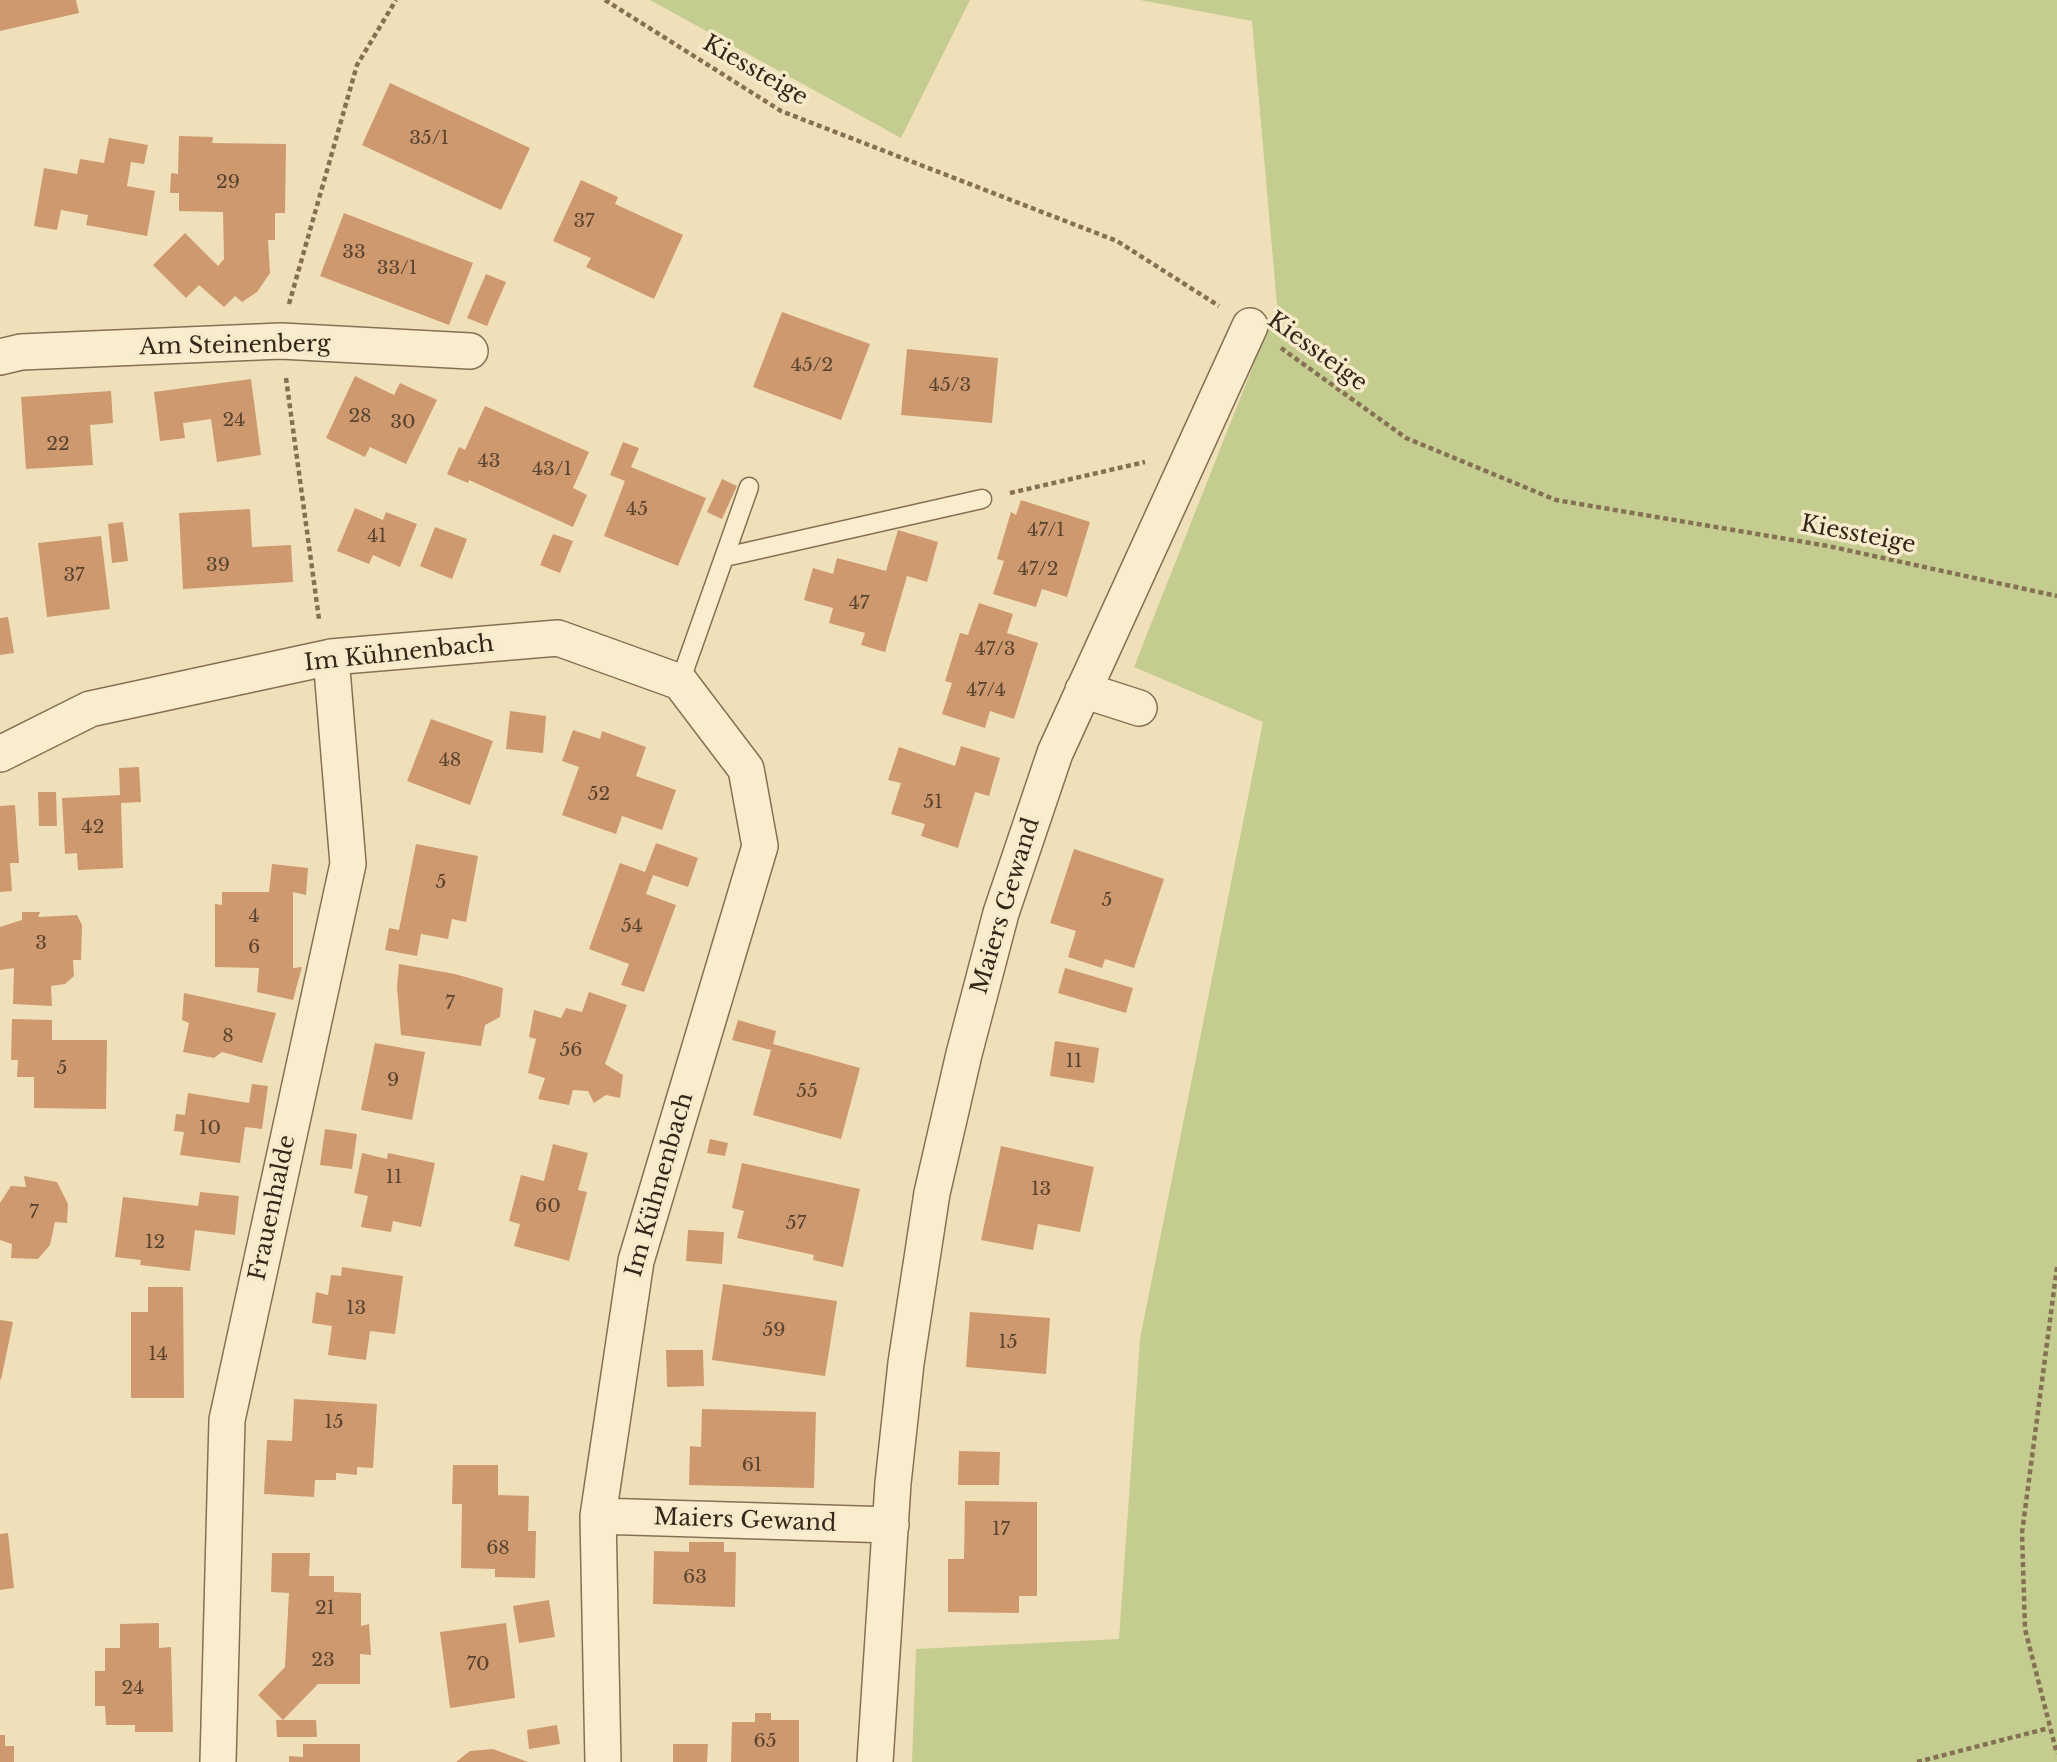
<!DOCTYPE html>
<meta charset="utf-8">
<style>
body{margin:0}
canvas{display:block;background:#efe0ba}
</style>
<canvas width="2057" height="1762"></canvas>
<script>
const g = document.querySelector('canvas').getContext('2d');
g.lineJoin = 'round';
function paint(path, color) {
  g.fillStyle = color;
  g.fill(path, 'evenodd');
}
function shape(rows) {
  const path = new Path2D();
  for (const r of rows) {
    path.moveTo(r[0], r[1]);
    for (let i = 2; i < r.length; i += 2) path.lineTo(r[i], r[i + 1]);
  }
  return path;
}
function strokePath(path, color, width, dash) {
  g.strokeStyle = color;
  g.lineWidth = width;
  g.lineCap = dash ? 'butt' : 'round';
  g.setLineDash(dash || []);
  g.stroke(path);
}
function write(font, color, halo, rows, align = 'center') {
  g.font = font + ' "Libre Baskerville",serif';
  g.lineWidth = 7;
  g.setLineDash([]);
  g.textBaseline = 'middle';
  g.strokeStyle = halo;
  g.fillStyle = color;
  for (const [text, x, y, turn = 0] of rows) {
    g.save();
    g.translate(x, y);
    g.rotate((+turn || 0) * Math.PI / 180);
    g.textAlign = isNaN(turn) ? turn : align;
    if (halo) g.strokeText(text, 0, 0);
    g.fillText(text, 0, 0);
    g.restore();
  }
}
paint(shape([
 [650,0,970,0,901,138],
 [1140,0,2057,0,2057,1762,912,1762,916,1649,1119,1639,1140,1339,1263,722,1134,667,1277,305,1252,21]
]), '#c4cc8f');
paint(shape([
 [0,0,76,0,79,13,0,31],
 [390,83,530,148,501,210,362,145],
 [179,136,213,137,212,143,286,144,285,213,275,213,275,240,268,240,270,273,257,292,242,302,235,296,224,307,199,285,186,298,153,265,185,233,218,266,224,259,223,212,179,211,179,193,170,193,171,173,178,174],
 [109,138,148,145,144,164,131,162,127,186,155,191,147,236,86,225,88,215,61,210,57,230,34,226,44,168,77,174,80,159,104,163],
 [581,180,618,197,615,204,683,235,654,299,586,267,591,258,553,241],
 [344,213,473,263,449,325,320,276],
 [486,274,506,282,487,326,467,318],
 [782,312,870,344,841,420,753,387],
 [907,349,998,358,992,423,901,415],
 [355,376,394,395,400,383,437,400,406,464,370,447,365,457,326,438],
 [251,379,261,455,217,462,211,419,183,423,185,438,160,441,154,392],
 [111,391,113,423,90,425,93,465,26,469,21,397],
 [485,406,589,452,573,488,587,495,573,527,469,480,468,483,447,474,459,447,465,450],
 [623,442,639,448,631,467,706,498,678,566,604,536,625,481,610,475],
 [722,479,737,486,722,519,707,512],
 [1021,500,1090,522,1067,597,1042,589,1036,607,993,594,1004,561,997,559,1011,512,1016,515],
 [355,508,383,520,386,512,417,524,400,567,373,555,369,564,337,551],
 [250,509,252,547,291,545,293,582,183,589,179,513],
 [123,522,128,561,112,563,108,524],
 [435,527,467,539,452,579,420,566],
 [898,530,938,542,927,582,907,576,885,652,861,645,865,633,829,623,833,608,804,600,813,568,833,574,837,558,886,571],
 [553,534,573,541,560,573,540,565],
 [101,536,110,609,47,617,38,543],
 [979,603,1013,614,1007,633,1038,643,1014,719,990,711,985,728,942,714,952,683,945,681,960,633,968,635],
 [8,617,14,653,0,655,0,618],
 [510,711,546,716,543,753,506,749],
 [431,719,493,741,470,805,407,781],
 [573,730,600,739,602,731,646,747,636,776,676,790,662,830,622,816,616,834,562,815,579,767,562,761],
 [961,746,1000,758,989,796,975,792,958,848,921,836,925,824,891,814,901,783,888,780,899,747,955,766],
 [139,767,141,802,121,803,123,868,78,870,77,853,65,854,62,798,120,795,119,768],
 [38,792,56,792,57,826,39,826],
 [15,805,19,863,10,863,12,891,0,892,0,806],
 [656,843,698,858,688,887,653,875,646,894,676,905,644,992,621,985,629,964,589,949,620,863,645,872],
 [416,844,478,856,466,922,452,919,448,939,421,934,417,956,385,950,389,928,399,930],
 [1074,849,1164,879,1134,968,1105,959,1102,968,1068,957,1076,931,1050,923],
 [272,864,308,868,306,895,293,892,293,968,302,967,293,1000,257,992,259,968,215,967,215,904,222,905,222,892,269,892],
 [22,912,40,912,38,917,77,915,82,925,81,960,73,960,74,976,65,984,51,986,52,1006,13,1004,14,968,0,970,0,927,22,920],
 [399,964,455,974,503,988,500,1017,485,1025,481,1046,401,1035,397,987],
 [1065,968,1133,988,1126,1013,1058,993],
 [589,992,627,1005,605,1064,623,1075,620,1098,606,1095,594,1103,588,1091,573,1090,569,1105,538,1099,545,1078,528,1073,536,1039,529,1037,534,1010,561,1018,566,1008,582,1012],
 [184,993,276,1013,262,1063,222,1052,214,1058,183,1052,189,1023,182,1020],
 [12,1019,52,1020,52,1040,107,1040,106,1109,34,1108,34,1077,17,1077,18,1060,11,1060],
 [738,1020,776,1031,773,1044,860,1068,841,1139,753,1115,771,1050,732,1040],
 [1055,1041,1099,1048,1094,1083,1050,1076],
 [375,1043,425,1052,412,1120,361,1110],
 [252,1084,268,1086,262,1129,245,1127,240,1163,180,1155,184,1132,174,1131,176,1114,185,1115,188,1093,249,1103],
 [325,1129,357,1134,352,1169,320,1165],
 [710,1139,728,1143,725,1156,707,1153],
 [553,1144,588,1153,578,1190,587,1192,569,1261,514,1246,520,1224,509,1221,521,1175,544,1181],
 [1001,1146,1094,1167,1080,1232,1038,1224,1033,1250,981,1240],
 [362,1153,387,1159,388,1153,435,1163,421,1227,393,1221,391,1232,361,1227,368,1196,354,1193],
 [742,1163,860,1189,843,1267,813,1260,814,1255,737,1238,744,1211,732,1208],
 [24,1176,57,1182,68,1204,67,1223,55,1222,50,1245,38,1259,11,1258,12,1244,0,1240,0,1203,11,1186,26,1187],
 [200,1192,239,1196,235,1235,195,1230,190,1271,140,1265,141,1260,115,1257,123,1197,198,1206],
 [688,1230,724,1232,722,1264,686,1261],
 [342,1267,403,1276,395,1334,370,1331,366,1360,328,1355,332,1326,312,1323,316,1292,328,1295,331,1275,341,1276],
 [723,1284,837,1301,825,1376,712,1360],
 [148,1287,183,1287,184,1398,131,1398,131,1312,148,1312],
 [970,1312,1050,1318,1046,1374,966,1367],
 [0,1320,13,1322,1,1380,0,1379],
 [666,1350,703,1350,704,1386,667,1387],
 [294,1399,377,1404,373,1468,357,1467,357,1475,336,1473,336,1480,315,1480,314,1497,264,1494,267,1440,292,1441],
 [702,1409,816,1412,814,1488,689,1485,690,1446,701,1447],
 [959,1451,1000,1452,999,1485,958,1485],
 [453,1465,498,1465,498,1495,529,1496,528,1531,536,1531,535,1578,495,1577,495,1569,461,1568,462,1504,452,1504],
 [965,1501,1037,1502,1037,1596,1019,1596,1019,1613,948,1612,948,1559,964,1559],
 [8,1533,14,1588,0,1590,0,1534],
 [689,1542,724,1542,724,1552,736,1552,735,1607,653,1604,654,1551,689,1552],
 [272,1553,310,1553,309,1576,334,1576,334,1592,361,1593,361,1626,369,1624,371,1655,360,1654,360,1684,318,1684,283,1720,258,1695,285,1667,289,1593,271,1592],
 [549,1600,555,1637,519,1643,513,1606],
 [159,1623,159,1648,171,1647,173,1732,135,1732,135,1725,106,1725,105,1706,95,1706,95,1671,105,1671,105,1648,120,1648,120,1624],
 [506,1623,515,1698,450,1708,440,1632],
 [755,1713,771,1713,771,1720,799,1720,799,1762,731,1762,732,1722,755,1722],
 [276,1720,316,1720,317,1737,277,1737],
 [557,1725,560,1744,529,1749,527,1730],
 [0,1735,5,1735,5,1746,14,1746,14,1762,0,1762],
 [303,1744,360,1744,360,1762,289,1762,289,1756,303,1757],
 [673,1744,708,1744,707,1762,673,1762],
 [493,1749,528,1762,456,1762,470,1751]
]), '#ce996f');
const service = shape([
 [725,557,982,499],
 [680,682,749,487]
]);
const minor = shape([
 [0,357,21,352,281,341,470,351],
 [1083,690,1139,708],
 [0,754,90,709,331,657,558,638,680,682,746,769,760,846,636,1261,598,1516,603,1762],
 [598,1516,891,1525],
 [218,1762,227,1420,348,864,331,657],
 [875,1762,893,1483,906,1363,932,1193,964,1054,1001,913,1055,753,1250,326]
]);
strokePath(service, '#867054', 21);
strokePath(minor, '#867054', 38);
strokePath(shape([
 [605,0,781,111,1117,241,1219,306],
 [289,304,357,65,396,0],
 [1281,348,1406,438,1556,500,1828,546,2057,596],
 [286,378,319,619],
 [1010,493,1145,462],
 [2057,1267,2022,1533,2025,1629,2057,1754],
 [1917,1762,2049,1728]
]), '#867054', 4.5, [5, 3.5]);
strokePath(service, '#faedcd', 18);
strokePath(minor, '#faedcd', 35);
write('19px', '#5a442f', null, [
 ["35/1",429,139],
 ["29",228,183],
 ["37",584,222],
 ["33",354,253],
 ["33/1",397,269],
 ["45/2",812,366],
 ["45/3",950,386],
 ["28",360,417],
 ["24",234,421],
 ["30",403,423],
 ["22",58,445],
 ["43",489,462],
 ["43/1",552,470],
 ["45",637,510],
 ["47/1",1046,531],
 ["41",377,537],
 ["39",218,566],
 ["47/2",1038,570],
 ["37",74,576],
 ["47",859,604],
 ["47/3",995,650],
 ["47/4",986,691],
 ["48",450,761],
 ["52",599,795],
 ["51",933,803],
 ["42",93,828],
 ["5",441,883],
 ["5",1107,901],
 ["4",254,917],
 ["54",632,927],
 ["3",41,944],
 ["6",254,948],
 ["7",450,1004],
 ["8",228,1037],
 ["56",571,1051],
 ["11",1074,1062],
 ["5",62,1069],
 ["9",393,1081],
 ["55",807,1092],
 ["10",210,1129],
 ["11",394,1178],
 ["13",1041,1190],
 ["60",548,1207],
 ["7",34,1213],
 ["57",796,1224],
 ["12",155,1243],
 ["13",356,1309],
 ["59",774,1331],
 ["15",1008,1343],
 ["14",158,1355],
 ["15",334,1423],
 ["61",752,1466],
 ["17",1001,1530],
 ["68",498,1549],
 ["63",695,1578],
 ["21",325,1609],
 ["23",323,1661],
 ["70",478,1665],
 ["24",133,1689],
 ["65",765,1742]
]);
write('23px', '#34271a', '#f6eaca', [
 ["Kiessteige",755,71,30],
 ["Am Steinenberg",235,346,-1],
 ["Kiessteige",1317,352,36],
 ["Kiessteige",1858,535,11],
 ["Im Kühnenbach",399,654,-6],
 ["Maiers Gewand",1006,906,-73],
 ["Im Kühnenbach",660,1185,-74],
 ["Frauenhalde",273,1208,-78],
 ["Maiers Gewand",745,1521,2]
]);
</script>
